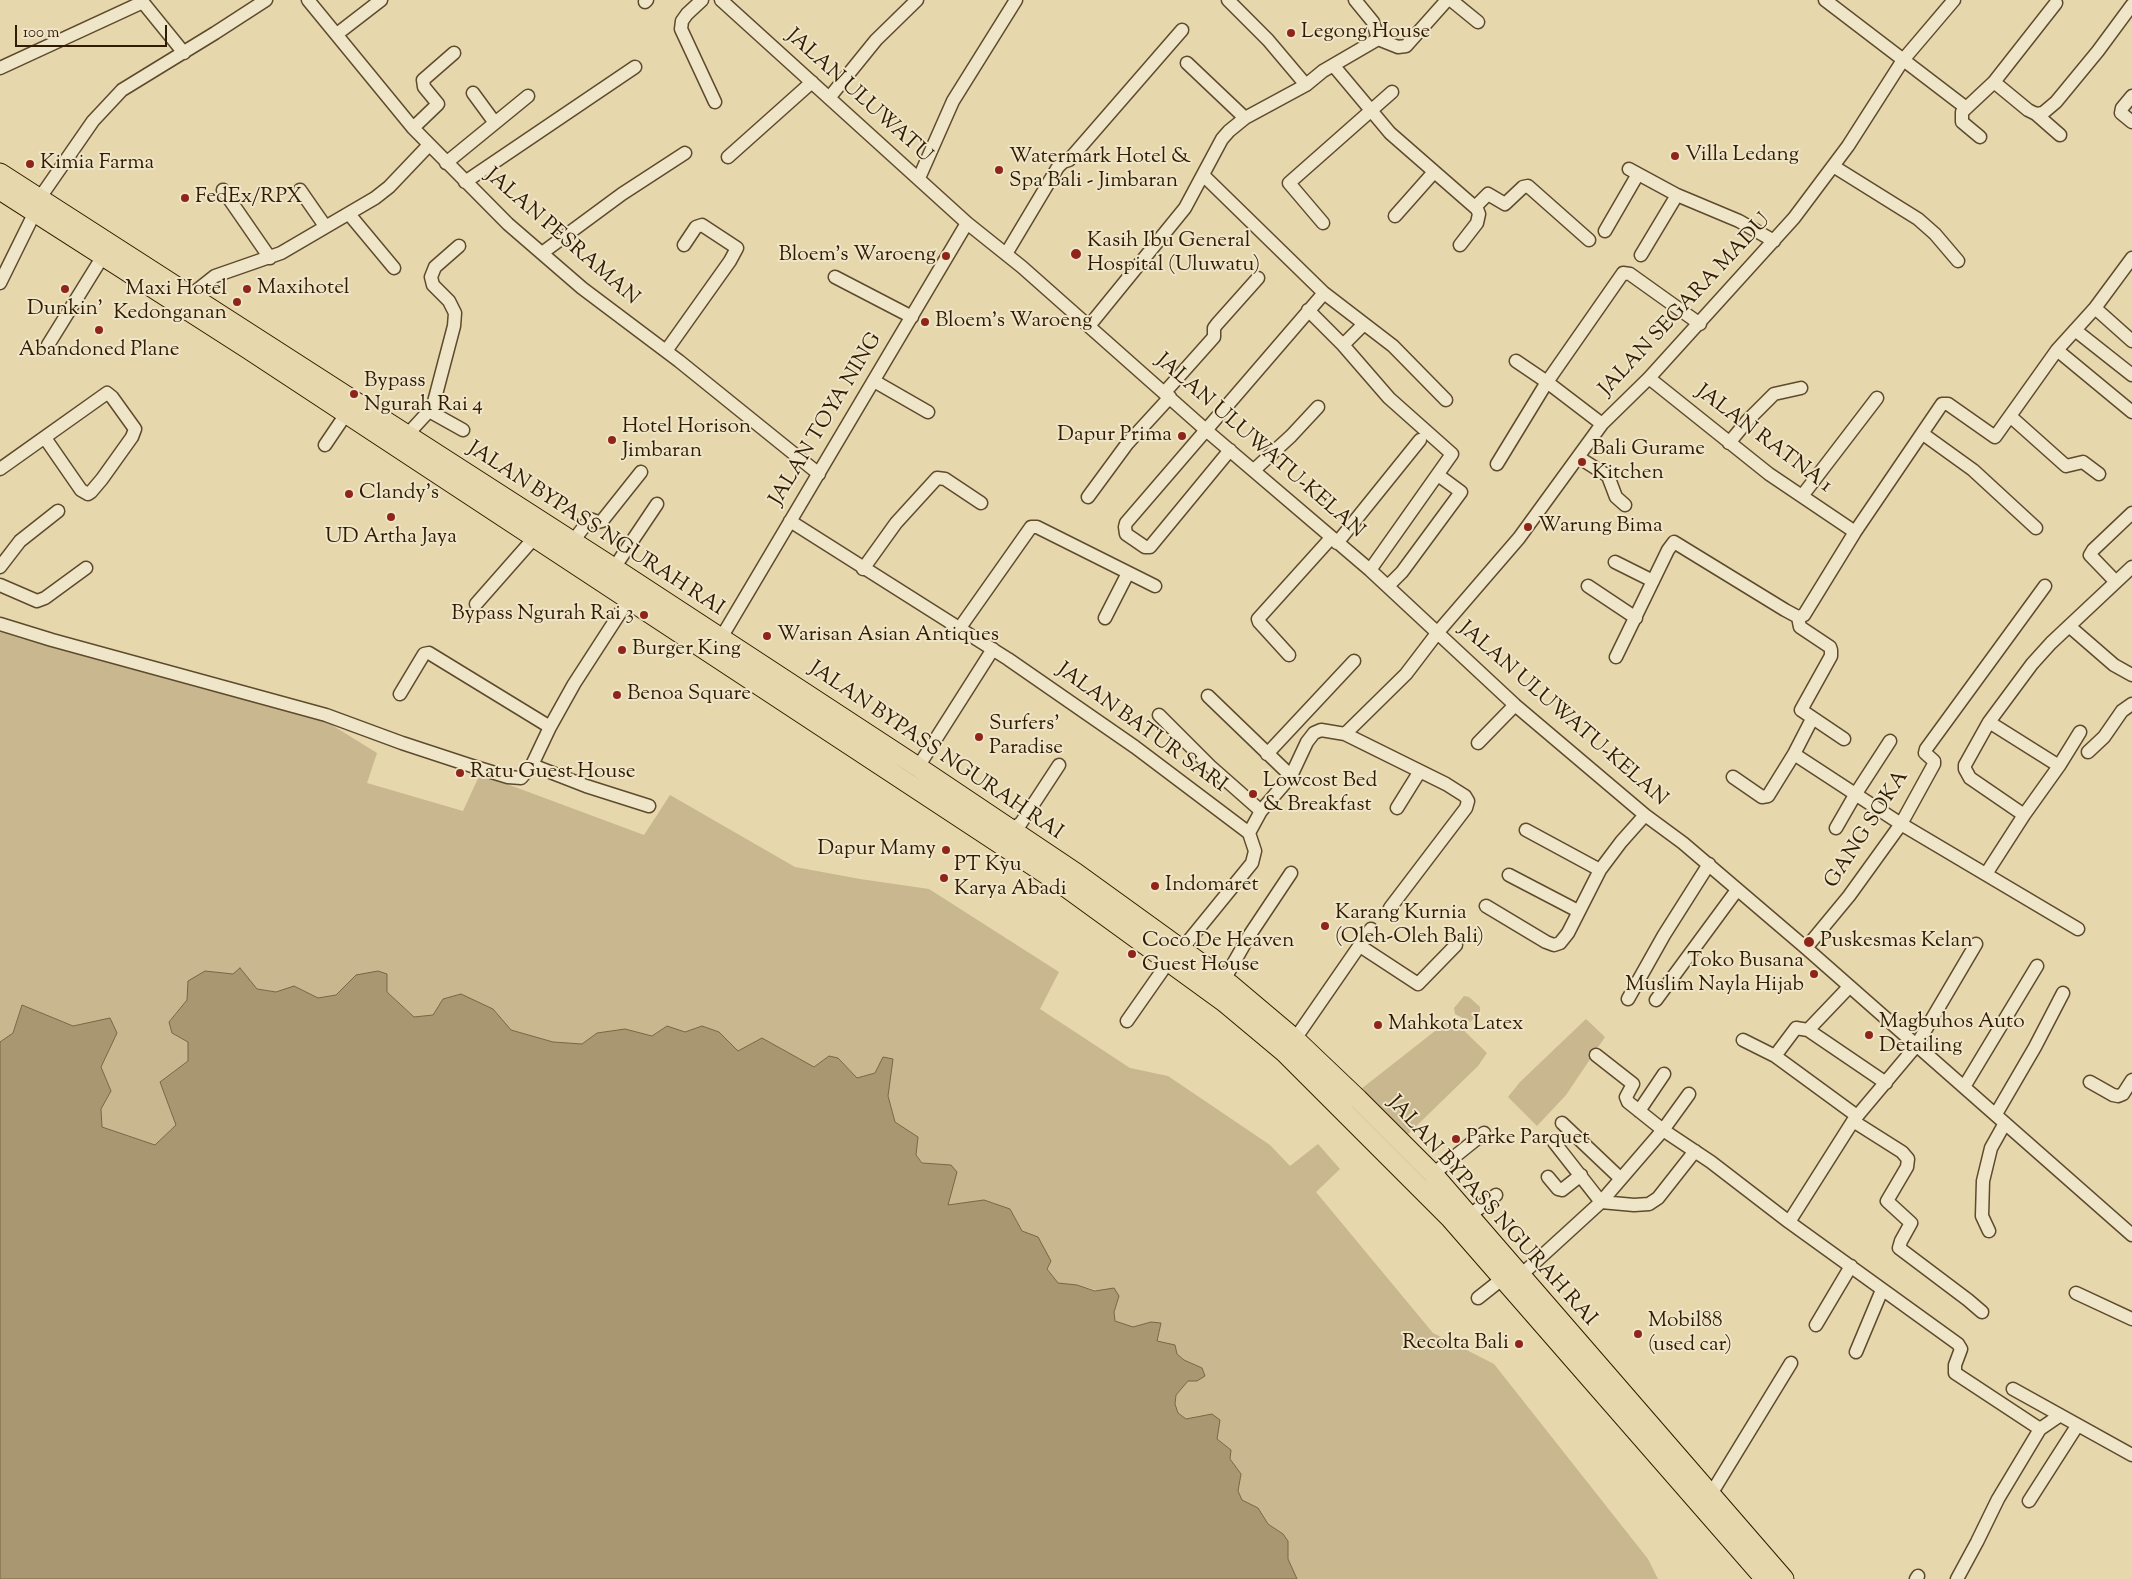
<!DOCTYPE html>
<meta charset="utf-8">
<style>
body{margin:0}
#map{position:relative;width:2132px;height:1579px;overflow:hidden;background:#e7d7ac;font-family:"Sorts Mill Goudy",serif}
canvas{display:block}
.scale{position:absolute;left:15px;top:25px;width:152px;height:22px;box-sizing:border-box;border:2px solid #311b01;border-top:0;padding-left:6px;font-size:15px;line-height:18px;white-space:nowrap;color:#311b01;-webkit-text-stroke:4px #efe5c9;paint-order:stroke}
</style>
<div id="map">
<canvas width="2132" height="1579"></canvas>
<div class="scale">100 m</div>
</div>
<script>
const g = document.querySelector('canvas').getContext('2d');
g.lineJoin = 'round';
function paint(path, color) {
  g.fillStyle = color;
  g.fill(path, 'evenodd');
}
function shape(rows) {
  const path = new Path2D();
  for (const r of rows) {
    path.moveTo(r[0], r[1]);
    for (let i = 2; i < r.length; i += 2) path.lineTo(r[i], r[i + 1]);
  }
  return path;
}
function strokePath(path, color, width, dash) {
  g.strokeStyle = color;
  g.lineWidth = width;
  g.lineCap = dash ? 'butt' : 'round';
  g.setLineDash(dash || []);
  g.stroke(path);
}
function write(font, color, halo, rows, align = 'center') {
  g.font = font + ' "Sorts Mill Goudy",serif';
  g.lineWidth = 4;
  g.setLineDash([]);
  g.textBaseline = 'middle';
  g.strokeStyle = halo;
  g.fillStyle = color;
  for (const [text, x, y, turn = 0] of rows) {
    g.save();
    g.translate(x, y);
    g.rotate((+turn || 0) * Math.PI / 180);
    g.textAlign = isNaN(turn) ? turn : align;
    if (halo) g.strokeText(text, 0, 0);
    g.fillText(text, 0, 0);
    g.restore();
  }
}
paint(shape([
 [0,627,314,714,377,753,367,783,463,811,480,774,644,835,670,795,795,867,860,879,929,889,1059,972,1040,1009,1130,1068,1168,1076,1270,1145,1290,1166,1318,1144,1340,1169,1316,1192,1433,1333,1494,1364,1648,1559,1658,1579,1297,1579,1288,1559,1288,1541,1283,1534,1268,1524,1258,1508,1242,1500,1238,1491,1241,1474,1230,1459,1231,1450,1217,1439,1212,1414,1186,1419,1178,1413,1175,1404,1176,1395,1188,1381,1197,1381,1202,1368,1184,1360,1177,1354,1175,1345,1157,1342,1161,1323,1151,1322,1133,1327,1115,1321,1114,1312,1119,1296,1077,1285,1058,1284,1022,1231,1010,1209,984,1200,947,1205,951,1165,923,1163,916,1155,918,1137,895,1122,888,1096,893,1059,875,1073,857,1078,838,1058,829,1056,814,1067,762,1038,738,1051,719,1032,702,1026,685,1032,667,1026,652,1036,625,1029,597,1033,582,1044,553,1042,510,1030,493,1009,443,999,433,1015,414,1017,387,992,387,975,356,975,336,995,318,999,294,986,276,992,257,989,233,974,205,971,187,1000,169,1022,172,1033,188,1042,188,1061,160,1082,176,1125,155,1145,102,1127,101,1109,111,1091,101,1067,117,1033,110,1019,73,1026,22,1005,13,1033,0,1042],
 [1464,996,1469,997,1480,1007,1480,1012,1470,1022,1455,1014,1454,1008],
 [1586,1019,1605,1037,1566,1095,1537,1126,1508,1097,1520,1082],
 [1449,1020,1453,1020,1487,1053,1478,1066,1405,1137,1356,1093]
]), '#c8b78f');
const water = shape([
 [240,968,257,989,276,992,294,986,318,998,336,995,356,975,378,971,387,974,387,992,414,1017,433,1015,443,999,461,994,493,1009,511,1030,553,1042,582,1044,597,1033,625,1029,652,1036,667,1026,685,1032,702,1026,719,1032,738,1051,762,1038,814,1067,829,1056,838,1058,857,1078,875,1073,883,1057,893,1059,888,1096,895,1122,918,1137,916,1155,922,1163,951,1165,957,1172,948,1205,984,1200,1010,1209,1022,1231,1038,1237,1051,1261,1047,1269,1058,1283,1077,1285,1095,1291,1114,1288,1119,1296,1114,1312,1115,1321,1133,1327,1151,1322,1161,1323,1157,1341,1175,1345,1177,1354,1184,1360,1202,1368,1205,1376,1197,1381,1188,1381,1176,1395,1175,1404,1178,1413,1186,1419,1212,1414,1220,1420,1217,1439,1231,1450,1230,1459,1241,1474,1238,1491,1242,1500,1258,1508,1268,1524,1283,1534,1288,1541,1288,1559,1297,1579,0,1579,0,1042,13,1033,22,1005,73,1026,110,1018,117,1033,101,1067,111,1091,101,1109,102,1127,155,1145,176,1125,160,1082,188,1061,188,1042,172,1033,169,1022,187,1000,188,981,205,971,233,974,240,968]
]);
paint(water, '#a99772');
strokePath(water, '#796545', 1);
const minor = shape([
 [141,0,184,53],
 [308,0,413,128,508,224,582,288,679,361,819,474],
 [702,0,687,14,682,21,681,29,715,102],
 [721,0,967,223,1022,267,1207,431,1370,570,1515,705,1645,815,1683,843,1806,948,2132,1235],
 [1228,0,1268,40,1306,85],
 [1451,0,1478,22],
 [1825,0,1965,107],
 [645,2,647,0],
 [337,34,381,0],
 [1378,39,1398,47,1406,46,1447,0],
 [1187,63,1245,118],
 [1333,65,1390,133,1477,209,1479,214,1477,223,1460,245],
 [0,68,143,2],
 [1994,82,2028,110,2036,114,2043,113,2056,102,2098,51,2132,5],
 [473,93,495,123],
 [2132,96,2122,108,2121,113,2132,122],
 [829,98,876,40,917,0],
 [2036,114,2060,135],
 [413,128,438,104,424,87,423,80,454,53],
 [1980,137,1962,122,1962,112,1994,82,2056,3],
 [728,157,812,82],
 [446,163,528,96],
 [1833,166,1918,219,1935,234,1958,261],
 [1629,169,1677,195,1739,221,1774,241],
 [1203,175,1324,293,1393,346,1446,400],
 [919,178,953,101,1016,0],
 [465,182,635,67],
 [223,190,270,258],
 [300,190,325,226],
 [39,199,93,121,122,90,215,33,266,0],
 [1475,207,1488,194,1505,204,1523,187,1528,186,1589,240],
 [349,214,394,268],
 [1395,216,1434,172],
 [1323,223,1289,183,1392,92],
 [1605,231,1638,174],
 [542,253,622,194,685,153],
 [1006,254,1058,167,1063,162,1069,160,1182,30],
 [1641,255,1677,195],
 [835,277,912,317],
 [0,283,35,212],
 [191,295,215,276,281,253,375,198,389,187,429,145],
 [2095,308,2132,341],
 [1308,310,1343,345,1389,398,1452,454,1370,570],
 [1089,326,1185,208,1222,139,1229,131,1245,118,1306,85,1323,71,1378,39,1373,22,1355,0],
 [2075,330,2132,375],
 [48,345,103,256],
 [1343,345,1364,324],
 [2057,350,2132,412],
 [666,351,730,261,737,248,702,225,696,227,684,245],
 [1516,361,1547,382,1602,424],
 [1649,378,1769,474,1855,532],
 [874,381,928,412],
 [1165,392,1214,337,1214,328,1217,324,1258,278],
 [429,411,434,402,454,326,455,313,449,301,433,285,431,277,435,267,459,246],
 [2010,416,2066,466,2083,462,2099,474],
 [1923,434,1973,470,2036,528],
 [406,436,429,411,463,430],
 [1729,443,1748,420,1774,394,1801,388],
 [325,445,346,414],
 [1230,450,1150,547,1145,547,1126,534,1125,527,1126,523,1324,293],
 [1578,457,1608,476,1616,497,1625,505],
 [1497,464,1547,382,1623,273,1630,274,1700,324],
 [0,469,107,393,112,397,135,429,132,437,102,479,91,492,88,494,81,490,45,438],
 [1254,470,1291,436,1318,407],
 [1802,496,1877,398],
 [1088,497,1127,444,1170,397],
 [790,521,1008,659,1135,747,1249,833,1255,851,1252,863,1182,949],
 [573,541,590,519,598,522,602,521,641,472],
 [1337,543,1420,440],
 [1615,562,1653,581],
 [0,567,20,541,58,511],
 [614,568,657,504],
 [863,569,896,523,937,478,945,479,981,503],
 [2116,582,2090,555,2093,550,2132,513],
 [0,585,37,601,45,598,86,568],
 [1388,586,1402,572,1461,492,1438,475],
 [1588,586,1636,618],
 [476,604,535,537],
 [1798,617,1800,627,1830,647,1831,650,1831,656,1801,710,1844,739],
 [1105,618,1128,573],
 [0,624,52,640,326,715,402,743,472,766,508,777,521,778,532,765,550,727,574,684,629,599],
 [2069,626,2114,665,2132,675],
 [959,629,1031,527,1037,527,1155,586],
 [721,638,967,223],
 [1289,655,1259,622,1258,619,1331,538],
 [1616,657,1668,550,1674,542,1785,610,1798,617,1804,615,1855,532,1942,404,1948,404,1995,437,2057,350,2095,308,2132,258],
 [400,694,424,654,429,653,550,727],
 [1208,696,1291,776],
 [1159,715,1210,766,1261,811],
 [1989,722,2059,766],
 [1345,734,1406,674,1438,632,1519,538,1602,424,1649,378,1794,218,1848,146,1903,60,1954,0],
 [1478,743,1515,705],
 [2088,752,2104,737,2122,711,2132,704],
 [1267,754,1354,661],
 [1794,754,1901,824,2078,929],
 [532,765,586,786,649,806],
 [918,767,993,649],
 [1733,777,1762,797,1768,796,1794,754,1812,719],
 [1397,808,1420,771],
 [2024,815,1970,778,1965,769,1965,765,1989,722,2032,664,2051,643,2132,567],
 [1836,828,1855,795,1890,741],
 [1011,830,1021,823,1059,765],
 [1526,830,1600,870],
 [1249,833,1261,811,1291,776,1307,742,1314,733,1321,730,1345,734,1446,784,1465,796,1468,801,1466,808,1390,908],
 [1986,874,2024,815,2059,766,2080,732],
 [1509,875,1578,911],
 [1486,906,1546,942,1554,945,1560,943,1568,933,1600,870,1621,842,1645,815],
 [1360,946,1418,984,1456,945],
 [1806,948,1849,896,1901,824,1934,764,1934,761,1925,753,1926,749,2045,586],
 [1224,980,1249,936,1291,873],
 [1628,999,1664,935,1709,864],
 [1656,1000,1737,890],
 [1127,1021,1169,961],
 [1808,1030,1849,987],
 [1295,1039,1371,929],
 [1743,1040,1775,1056,1796,1028,1808,1030,1886,1083],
 [1596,1055,1633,1084,1626,1097,1628,1102,1663,1130,1711,1162,1789,1222,1958,1344,1961,1349,1955,1365,1955,1373,2040,1429],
 [1775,1056,1857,1116],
 [2090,1082,2113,1095,2118,1096,2123,1094,2132,1080],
 [1964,1087,2037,966],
 [1639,1111,1664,1074],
 [1996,1114,2035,1047,2063,993],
 [1853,1121,1902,1152,1908,1159,1907,1167,1887,1201,1911,1223,1901,1241,1899,1248,1968,1300,1982,1312],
 [1562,1123,1620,1178],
 [1554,1142,1601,1202,1634,1205,1649,1204,1658,1198,1695,1151],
 [1433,1174,1484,1133],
 [1548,1177,1558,1189,1562,1190,1581,1175],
 [1469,1216,1496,1195],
 [1789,1222,1853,1121,1916,1046,1976,944],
 [1989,1231,1982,1216,1983,1181,1991,1148,2005,1123],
 [1520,1276,1601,1202,1663,1130,1689,1094],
 [2076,1293,2132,1319],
 [1478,1298,1502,1279],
 [1816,1325,1851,1266],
 [1856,1352,1882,1290],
 [2013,1389,2132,1455],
 [1711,1494,1791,1363],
 [2029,1501,2077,1426],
 [1916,1579,1918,1576],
 [1957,1579,1977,1542,1998,1499,2040,1429,2059,1416]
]);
const highway = shape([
 [0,173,614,568,918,767,1076,873,1231,985,1295,1039,1358,1099,1433,1174,1784,1579],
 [0,190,248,349,1067,888,1224,1002,1285,1053,1450,1218,1765,1579]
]);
strokePath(minor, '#5e4a2c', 15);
strokePath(highway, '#311b01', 21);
strokePath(minor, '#efe5c9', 12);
strokePath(highway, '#e7d7ac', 19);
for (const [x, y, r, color] of [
 [1291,33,5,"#8f2418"],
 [1675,156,5,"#8f2418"],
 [30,164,5,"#8f2418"],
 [999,170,5,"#8f2418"],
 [185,198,5,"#8f2418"],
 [1076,254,6,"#8f2418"],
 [946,256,5,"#8f2418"],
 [65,289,5,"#8f2418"],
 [247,289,5,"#8f2418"],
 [237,302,5,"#8f2418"],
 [925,322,5,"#8f2418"],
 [99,330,5,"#8f2418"],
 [354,394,5,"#8f2418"],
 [1182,436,5,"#8f2418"],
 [612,440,5,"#8f2418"],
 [1582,462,5,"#8f2418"],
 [349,494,5,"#8f2418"],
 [391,517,5,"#8f2418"],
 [1528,527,5,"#8f2418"],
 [644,615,5,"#8f2418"],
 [767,636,5,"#8f2418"],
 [622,650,5,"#8f2418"],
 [617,695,5,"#8f2418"],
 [979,737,5,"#8f2418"],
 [460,773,5,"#8f2418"],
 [1253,794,5,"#8f2418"],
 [946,850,5,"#8f2418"],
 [944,878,5,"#8f2418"],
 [1155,886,5,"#8f2418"],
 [1325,926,5,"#8f2418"],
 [1809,942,6,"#8f2418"],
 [1132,954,5,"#8f2418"],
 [1814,974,5,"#8f2418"],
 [1378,1025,5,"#8f2418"],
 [1869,1035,5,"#8f2418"],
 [1456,1139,5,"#8f2418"],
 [1638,1334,5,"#8f2418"],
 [1519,1344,5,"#8f2418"]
]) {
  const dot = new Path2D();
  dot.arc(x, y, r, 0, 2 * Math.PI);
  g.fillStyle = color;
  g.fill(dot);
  strokePath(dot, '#efe5c9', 2);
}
write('21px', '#311b01', '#efe5c9', [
 ["Legong House",1301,33],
 ["Villa Ledang",1685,156],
 ["Watermark Hotel &",1009,158],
 ["Spa Bali - Jimbaran",1009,182],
 ["Kimia Farma",40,164],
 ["FedEx/RPX",195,198],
 ["Kasih Ibu General",1087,242],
 ["Hospital (Uluwatu)",1087,266],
 ["Bloem’s Waroeng",936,256,"right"],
 ["Maxihotel",257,289],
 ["Maxi Hotel",227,290,"right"],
 ["Kedonganan",227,314,"right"],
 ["Dunkin'",65,310,"center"],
 ["Bloem's Waroeng",935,322],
 ["Abandoned Plane",99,351,"center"],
 ["Bypass",364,382],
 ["Ngurah Rai 4",364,406],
 ["Hotel Horison",622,428],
 ["Jimbaran",622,452],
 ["Dapur Prima",1172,436,"right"],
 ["Bali Gurame",1592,450],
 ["Kitchen",1592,474],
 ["Clandy's",359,494],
 ["Warung Bima",1538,527],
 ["UD Artha Jaya",391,538,"center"],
 ["Bypass Ngurah Rai 3",634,615,"right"],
 ["Warisan Asian Antiques",777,636],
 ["Burger King",632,650],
 ["Benoa Square",627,695],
 ["Surfers'",989,725],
 ["Paradise",989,749],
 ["Ratu Guest House",470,773],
 ["Lowcost Bed",1263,782],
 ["& Breakfast",1263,806],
 ["Dapur Mamy",936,850,"right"],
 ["PT Kyu",954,866],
 ["Karya Abadi",954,890],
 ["Indomaret",1165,886],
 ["Karang Kurnia",1335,914],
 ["(Oleh-Oleh Bali)",1335,938],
 ["Coco De Heaven",1142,942],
 ["Guest House",1142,966],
 ["Puskesmas Kelan",1820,942],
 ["Toko Busana",1804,962,"right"],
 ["Muslim Nayla Hijab",1804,986,"right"],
 ["Magbuhos Auto",1879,1023],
 ["Detailing",1879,1047],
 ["Mahkota Latex",1388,1025],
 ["Parke Parquet",1466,1139],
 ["Mobil88",1648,1322],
 ["(used car)",1648,1346],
 ["Recolta Bali",1509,1344,"right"]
], 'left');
write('21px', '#311b01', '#efe5c9', [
 ["JALAN ULUWATU",858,97,42],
 ["JALAN PESRAMAN",561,238,41],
 ["JALAN SEGARA MADU",1686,306,-47],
 ["JALAN TOYA NING",827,420,-59],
 ["JALAN RATNA 1",1763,440,37],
 ["JALAN ULUWATU-KELAN",1259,447,41],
 ["JALAN BYPASS NGURAH RAI",595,530,33],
 ["JALAN ULUWATU-KELAN",1562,715,41],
 ["JALAN BATUR SARI",1141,729,36],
 ["JALAN BYPASS NGURAH RAI",935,752,34],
 ["GANG SOKA",1868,830,-57],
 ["JALAN BYPASS NGURAH RAI",1491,1212,48]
]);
</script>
